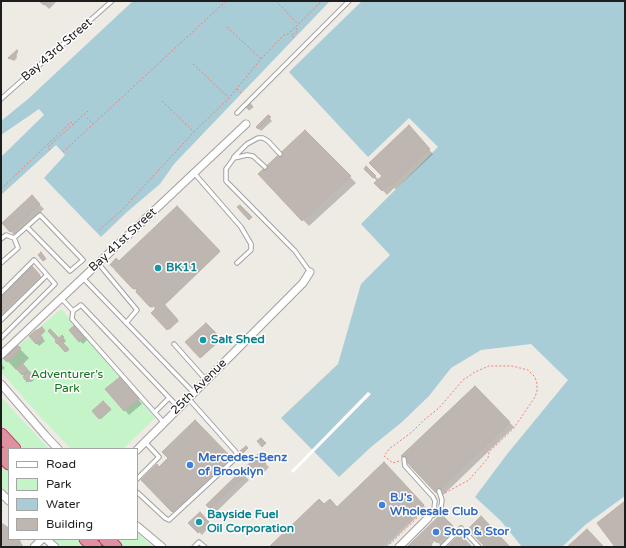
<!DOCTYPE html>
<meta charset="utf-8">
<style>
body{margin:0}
#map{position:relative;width:626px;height:548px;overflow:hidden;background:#eeeae4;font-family:"Varela Round",sans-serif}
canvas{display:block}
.frame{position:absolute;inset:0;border:2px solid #1d1d1d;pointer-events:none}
.legend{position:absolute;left:8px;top:448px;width:130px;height:92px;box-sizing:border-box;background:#fff;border:1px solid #a5a5a5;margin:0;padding:5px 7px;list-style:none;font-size:12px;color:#1d1d1d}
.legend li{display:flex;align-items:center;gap:8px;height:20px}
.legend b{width:20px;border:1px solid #a5a5a5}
</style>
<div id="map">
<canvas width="626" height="548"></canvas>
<div class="frame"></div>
<ul class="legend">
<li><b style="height:5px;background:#fff"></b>Road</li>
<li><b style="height:11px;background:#c5f4c8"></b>Park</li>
<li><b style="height:11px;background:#a8cdd7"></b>Water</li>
<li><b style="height:11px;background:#beb6b1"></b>Building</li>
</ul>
</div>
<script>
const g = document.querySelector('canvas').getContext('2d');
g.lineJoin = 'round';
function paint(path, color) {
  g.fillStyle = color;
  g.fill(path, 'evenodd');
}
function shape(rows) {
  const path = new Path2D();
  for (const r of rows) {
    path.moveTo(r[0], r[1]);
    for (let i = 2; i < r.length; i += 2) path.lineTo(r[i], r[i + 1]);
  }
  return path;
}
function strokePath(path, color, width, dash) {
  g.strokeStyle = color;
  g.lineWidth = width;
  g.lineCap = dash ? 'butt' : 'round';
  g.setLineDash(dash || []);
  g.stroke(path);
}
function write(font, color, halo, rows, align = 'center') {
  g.font = font + ' "Varela Round",sans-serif';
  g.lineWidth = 3;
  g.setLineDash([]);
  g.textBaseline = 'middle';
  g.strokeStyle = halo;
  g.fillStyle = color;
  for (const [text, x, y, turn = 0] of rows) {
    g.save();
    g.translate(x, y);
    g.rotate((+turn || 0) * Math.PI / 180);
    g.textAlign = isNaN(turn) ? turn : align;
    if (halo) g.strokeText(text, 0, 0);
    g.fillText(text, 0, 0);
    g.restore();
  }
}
paint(shape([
 [61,309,155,418,123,449,71,449,38,414,1,372,1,361],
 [1,397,49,449,9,449,9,494,1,486],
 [137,533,153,547,62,547,53,539,137,539]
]), '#c5f4c8');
paint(shape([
 [133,1,330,1,174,164,160,184,127,212,101,237,44,178,65,155,56,145,1,195,1,157,44,115,39,109,1,135,1,121,28,99],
 [362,1,625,1,625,496,585,525,562,547,522,547,501,521,475,497,508,453,568,380,531,344,481,350,451,368,429,396,402,422,371,447,339,477,281,418,338,364,361,284,390,255,361,224,438,147,409,118,368,157,289,72]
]), '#a8cdd7');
paint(shape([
 [368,392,371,394,293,473,291,471]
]), '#fff');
paint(shape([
 [41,1,55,1,56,2,49,9],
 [17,51,18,53,15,56,17,58,14,61,9,58],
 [268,116,272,121,261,131,257,127],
 [305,131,356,183,309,226,259,174],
 [423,143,433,154,396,189,394,188,387,195,376,183,378,182,365,169,366,168,379,180],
 [32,197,44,209,15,236,4,224],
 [177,207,220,252,164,306,179,321,169,330,152,313,156,309,155,305,152,308,137,292,137,288,135,290,116,270,119,263],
 [32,267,45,281,2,323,1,321,1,297],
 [206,324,221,340,201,358,186,342],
 [78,329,87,340,83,344,80,341],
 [36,331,45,341,39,346,30,336],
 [62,336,66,341,63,344,69,350,67,352,56,341],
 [17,346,29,358,22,365,34,377,33,379,34,380,31,382,30,381,29,382,18,369,16,370,5,358],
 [1,364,5,368,2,370,1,369],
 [124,382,142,404,129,415,107,389],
 [474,387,514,427,441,497,402,456],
 [103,402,111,410,101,419,93,411],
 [195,422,233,461,177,516,142,480,159,468,169,458],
 [258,456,269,467,262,475,259,472,252,478,244,470],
 [384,463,426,508,386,547,271,547,324,506,338,509],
 [241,472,249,480,215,513,207,505],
 [200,513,211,525,202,535,190,523],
 [441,515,458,532,442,547,436,540,431,545,433,547,410,547],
 [1,523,9,531,9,539,17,539,23,545,21,547,6,547,1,542]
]), '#0003');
const building = shape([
 [39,1,48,1,44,5,39,1],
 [17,50,18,51,15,54,17,56,12,60,11,58,9,59,8,58,17,50],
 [249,102,253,107,249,110,245,106,249,102],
 [268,115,271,117,258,129,256,127,268,115],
 [409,125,430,149,391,186,389,184,382,191,374,183,382,176,369,163,409,125],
 [305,130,351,176,302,221,258,174,305,130],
 [366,166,376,176,373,178,364,169,366,166],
 [32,195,40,204,28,215,29,216,10,232,2,223,32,195],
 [240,205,252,217,249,220,237,207,240,205],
 [177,206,220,251,164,304,178,320,167,330,151,313,155,309,155,307,153,305,150,307,136,292,137,290,135,288,133,289,115,270,115,269,110,265,116,258,119,261,177,206],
 [41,252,46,259,43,261,38,255,41,252],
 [32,266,40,275,1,312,1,295,32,266],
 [206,323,221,338,200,358,185,342,206,323],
 [75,325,85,337,79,342,69,330,75,325],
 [42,327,45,331,41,335,37,330,42,327],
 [50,329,59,338,62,335,64,337,57,344,55,341,56,340,48,331,50,329],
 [36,330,43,338,36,344,29,336,36,330],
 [61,341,69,349,65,352,58,344,61,341],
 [17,345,21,348,7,362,3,358,17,345],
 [22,363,28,370,22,375,16,368,22,363],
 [29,371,34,376,32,377,34,378,30,382,29,381,27,382,23,377,29,371],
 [120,377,139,399,124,411,105,389,120,377],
 [475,386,510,422,436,493,401,456,475,386],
 [103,401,111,409,99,419,92,411,103,401],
 [195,420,230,456,172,512,141,480,157,464,159,467,168,458,162,452,195,420],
 [261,438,266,443,262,447,257,441,261,438],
 [246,446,248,448,243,453,240,451,246,446],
 [258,454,266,463,257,471,254,468,247,475,243,470,258,454],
 [384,462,424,505,381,547,269,547,319,499,324,504,330,499,337,507,384,462],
 [241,471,245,475,210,509,206,505,241,471],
 [625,501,625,547,615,547,597,523,625,501],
 [200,512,209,522,198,533,188,523,200,512],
 [441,514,454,527,437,543,431,536,427,540,433,547,409,547,408,546,441,514],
 [481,516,510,547,485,547,468,529,481,516],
 [3,524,7,527,1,533,1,526,3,524],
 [7,527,9,530,9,532,1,540,1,533,7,527],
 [587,529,603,546,602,547,567,547,587,529],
 [9,532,9,539,3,545,1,543,1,540,9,532],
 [460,534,472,547,447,547,460,534],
 [9,539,16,539,8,547,4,547,3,545,9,539],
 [16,539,18,539,21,542,15,547,8,547,16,539]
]);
paint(building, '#beb6b1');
strokePath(building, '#beb1a8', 1);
const service = shape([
 [1,99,112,1],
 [237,113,349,1],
 [234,157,247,144,258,138,263,138,268,141,280,154],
 [265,167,253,156,247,155,234,158,226,169,226,181,295,251,310,272],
 [194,173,241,227,251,244,251,250,237,263],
 [14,238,40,215,83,260,70,271,27,227],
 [1,239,6,235,14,238,18,248,1,263],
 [98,263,137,310,126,323],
 [83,278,194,393],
 [1,293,34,260,55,284,1,338],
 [61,298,73,311,72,319,164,423],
 [73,311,81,305,179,408],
 [1,320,47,275],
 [174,344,206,380],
 [155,412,169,398],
 [404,459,405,466,433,497,435,501,434,509,428,518],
 [137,479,159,457,145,442],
 [137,492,165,518,169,520,236,458,236,452,188,398],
 [429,517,436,514,441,507,442,500,439,491],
 [194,547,199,542,205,547],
 [442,547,461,528,479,547]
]);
const minor = shape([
 [1,355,246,124],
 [1,384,45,435,58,449],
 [137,450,303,283,310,272],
 [1,493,9,501],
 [137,526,162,547],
 [46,539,55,547],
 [34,547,42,539],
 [399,547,428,518]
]);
const motorway = shape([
 [1,435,14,449],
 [1,454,9,463],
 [86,539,95,547],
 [106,539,115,547]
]);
strokePath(service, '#a1a1a1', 5.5);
strokePath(minor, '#a1a1a1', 9);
strokePath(motorway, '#c93468', 15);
strokePath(shape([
 [276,1,298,24],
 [227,27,261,59],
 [294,38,292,35,298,31,296,28],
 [193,64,228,97],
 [237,89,241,93],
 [162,101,194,132],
 [87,118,93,124],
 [50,150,48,147,88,111],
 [63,152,226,1],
 [1,189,71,122,74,125],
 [99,230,120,212,194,132,229,98,261,59,284,35,288,34,322,1],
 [399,461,393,463,384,456,389,449,412,432,424,420,439,408,463,380,475,372,489,366,512,366,528,370,535,377,537,384,537,391,535,397,520,419,513,429,489,452,488,458,469,480,445,493],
 [423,512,428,508],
 [387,547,419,516]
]), '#ed8176', 1, [2, 2]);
strokePath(service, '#fff', 3.5);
strokePath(minor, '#fff', 7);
strokePath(motorway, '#de92a1', 13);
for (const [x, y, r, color] of [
 [158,268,4,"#0f9aa8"],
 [203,340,4,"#0f9aa8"],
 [190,465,4,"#3f7fe0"],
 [382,505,4,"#3f7fe0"],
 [199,522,4,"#0f9aa8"],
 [436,532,4,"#3f7fe0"]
]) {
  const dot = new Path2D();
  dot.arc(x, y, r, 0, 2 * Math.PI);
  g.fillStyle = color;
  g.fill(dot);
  strokePath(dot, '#fff', 1.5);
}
write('12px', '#1d1d1d', '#fff', [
 ["Bay 43rd Street",57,50,-41],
 ["Bay 41st Street",123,240,-43],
 ["25th Avenue",199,387,-45]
]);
write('bold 12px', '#0d838f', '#fff', [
 ["BK11",166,268],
 ["Salt Shed",211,340],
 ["Bayside Fuel",207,515],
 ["Oil Corporation",207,529]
], 'left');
write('12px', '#15721c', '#fff', [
 ["Adventurer’s",67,375],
 ["Park",67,389]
]);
write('bold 12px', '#366cbe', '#fff', [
 ["Mercedes-Benz",198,458],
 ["of Brooklyn",198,472],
 ["BJ's",390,498],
 ["Wholesale Club",390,512],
 ["Stop & Stor",444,532]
], 'left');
</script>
